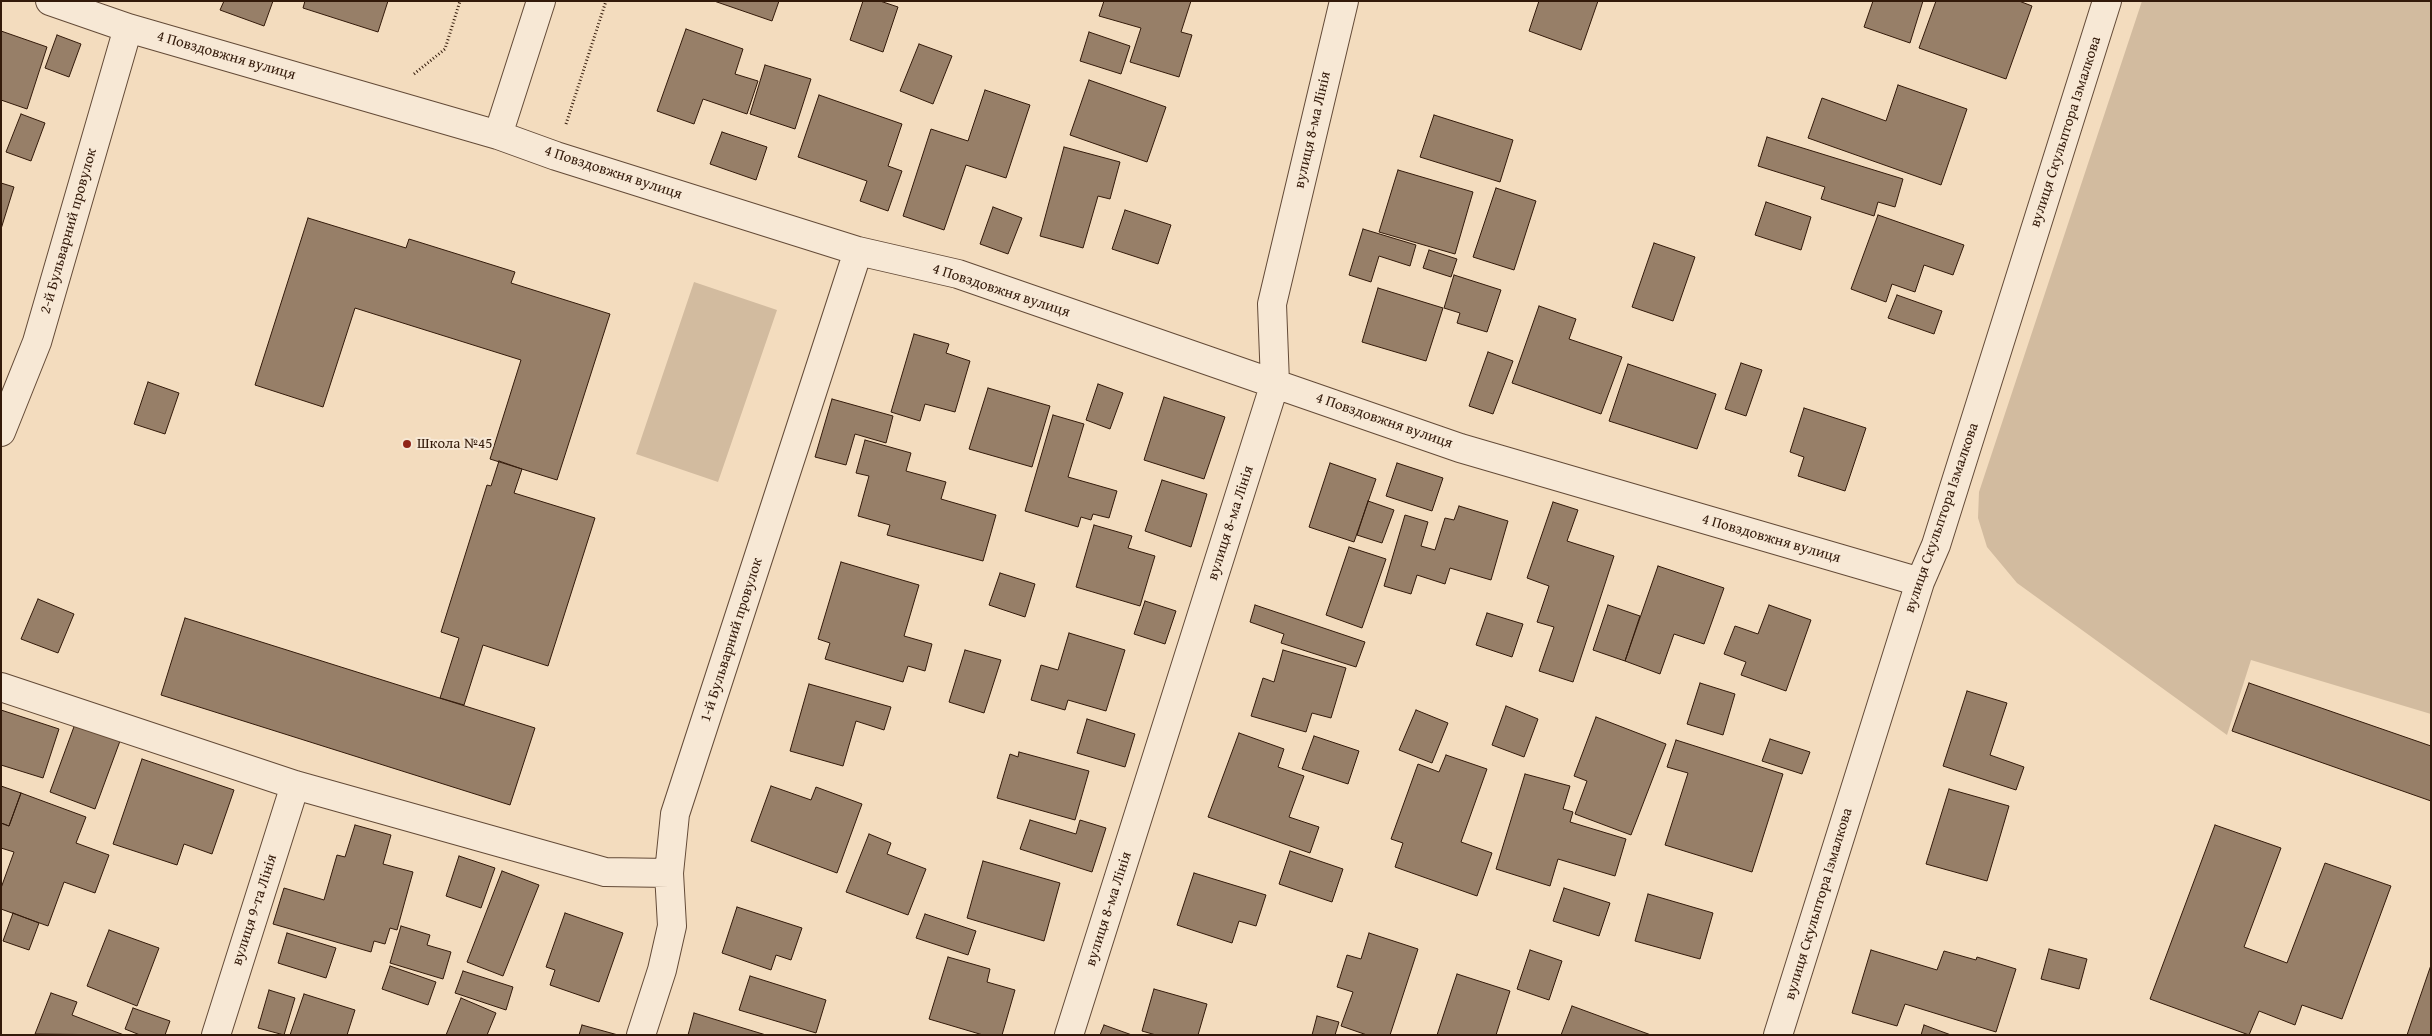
<!DOCTYPE html>
<meta charset="utf-8">
<style>
body{margin:0}
#map{position:relative;width:2432px;height:1036px;overflow:hidden;background:#f3dcbe;font-family:"Gentium Book Plus",serif}
canvas{display:block}
.frame{position:absolute;inset:0;border:2px solid #331a0a;pointer-events:none}
</style>
<div id="map">
<canvas width="2432" height="1036"></canvas>
<div class="frame"></div>
</div>
<script>
const g = document.querySelector('canvas').getContext('2d');
g.lineJoin = 'round';
function paint(path, color) {
  g.fillStyle = color;
  g.fill(path, 'evenodd');
}
function shape(rows) {
  const path = new Path2D();
  for (const r of rows) {
    path.moveTo(r[0], r[1]);
    for (let i = 2; i < r.length; i += 2) path.lineTo(r[i], r[i + 1]);
  }
  return path;
}
function strokePath(path, color, width, dash) {
  g.strokeStyle = color;
  g.lineWidth = width;
  g.lineCap = dash ? 'butt' : 'round';
  g.setLineDash(dash || []);
  g.stroke(path);
}
function write(font, color, halo, rows, align = 'center') {
  g.font = font + ' "Gentium Book Plus",serif';
  g.lineWidth = 4;
  g.setLineDash([]);
  g.textBaseline = 'middle';
  g.strokeStyle = halo;
  g.fillStyle = color;
  for (const [text, x, y, turn = 0] of rows) {
    g.save();
    g.translate(x, y);
    g.rotate((+turn || 0) * Math.PI / 180);
    g.textAlign = isNaN(turn) ? turn : align;
    if (halo) g.strokeText(text, 0, 0);
    g.fillText(text, 0, 0);
    g.restore();
  }
}
paint(shape([
 [2142,1,2431,1,2431,714,2251,660,2227,735,2017,583,1987,547,1978,518,1979,492],
 [694,282,777,310,718,482,636,454]
]), '#d2bb9f');
const building = shape([
 [224,1,273,1,264,26,220,10,224,1],
 [305,1,388,1,378,32,303,8,305,1],
 [714,1,779,1,772,21,714,1],
 [863,1,880,1,898,7,883,52,850,40,863,1],
 [1104,1,1191,1,1181,32,1192,35,1179,77,1130,62,1141,28,1099,16,1104,1],
 [1539,1,1598,1,1581,50,1529,31,1539,1],
 [1873,1,1923,1,1910,43,1864,27,1873,1],
 [1936,1,2019,1,2032,6,2006,79,1919,48,1936,1],
 [686,29,743,49,735,74,758,81,747,114,703,99,694,124,657,111,686,29],
 [1,31,47,47,27,109,1,100,1,31],
 [1089,32,1130,46,1121,74,1080,61,1089,32],
 [57,35,81,44,69,77,45,68,57,35],
 [919,44,952,56,933,104,900,91,919,44],
 [765,65,811,79,795,129,750,114,765,65],
 [1089,80,1166,107,1147,162,1070,135,1089,80],
 [1898,85,1967,109,1941,185,1808,138,1822,98,1886,121,1898,85],
 [985,90,1030,105,1006,178,966,165,944,230,903,216,931,129,968,141,985,90],
 [819,95,902,124,888,166,902,171,888,211,860,201,867,181,798,157,819,95],
 [21,114,45,123,31,161,6,152,21,114],
 [1434,115,1513,140,1500,182,1420,157,1434,115],
 [722,132,767,147,756,180,710,164,722,132],
 [1767,137,1903,179,1895,207,1878,202,1874,216,1821,199,1825,187,1758,166,1767,137],
 [1064,147,1120,162,1110,199,1098,196,1083,248,1040,236,1064,147],
 [1398,170,1473,192,1455,254,1379,232,1398,170],
 [1,183,14,187,1,229,1,183],
 [1496,188,1536,201,1514,270,1473,257,1496,188],
 [1766,202,1811,217,1801,250,1755,235,1766,202],
 [993,207,1022,218,1008,254,980,244,993,207],
 [1125,210,1171,225,1158,264,1112,249,1125,210],
 [1878,215,1964,245,1953,275,1924,265,1915,292,1892,284,1886,302,1851,289,1878,215],
 [308,218,406,248,409,239,515,272,511,283,610,314,557,480,490,459,521,360,355,308,323,407,255,385,308,218],
 [1363,229,1416,245,1410,266,1379,256,1371,282,1349,275,1363,229],
 [1654,243,1695,257,1673,321,1632,307,1654,243],
 [1429,250,1457,259,1451,277,1423,268,1429,250],
 [1454,275,1501,290,1487,332,1457,323,1460,313,1444,308,1454,275],
 [1378,288,1443,308,1426,361,1362,342,1378,288],
 [1897,295,1942,311,1934,334,1888,318,1897,295],
 [1539,306,1576,319,1569,339,1622,357,1601,414,1512,383,1539,306],
 [914,334,949,344,946,353,970,361,955,412,925,404,920,421,891,412,914,334],
 [1488,352,1513,361,1493,414,1469,406,1488,352],
 [1741,363,1762,370,1746,416,1725,409,1741,363],
 [1628,364,1716,394,1697,449,1609,421,1628,364],
 [148,382,179,393,165,434,134,424,148,382],
 [1098,384,1123,393,1110,429,1086,420,1098,384],
 [988,388,1050,406,1032,467,969,449,988,388],
 [1164,397,1225,417,1204,479,1144,460,1164,397],
 [832,399,893,416,886,443,855,434,846,465,815,457,832,399],
 [1804,408,1866,428,1845,491,1798,476,1804,457,1790,452,1804,408],
 [1053,415,1084,424,1068,477,1117,491,1109,518,1093,514,1091,520,1081,517,1078,527,1025,511,1053,415],
 [865,440,911,453,906,471,946,482,941,499,996,515,983,561,887,535,890,525,858,516,869,476,856,473,865,440],
 [499,461,522,469,514,493,595,518,548,666,483,645,464,705,440,698,459,638,441,632,487,485,491,486,499,461],
 [1330,463,1376,479,1354,542,1309,527,1330,463],
 [1397,463,1443,478,1432,511,1386,496,1397,463],
 [1162,480,1207,494,1191,547,1145,531,1162,480],
 [1368,501,1394,510,1382,543,1357,535,1368,501],
 [1553,502,1578,510,1567,541,1614,556,1573,682,1539,671,1554,627,1537,622,1549,586,1527,578,1553,502],
 [1459,506,1508,521,1491,580,1450,568,1445,584,1417,575,1411,594,1384,586,1405,515,1428,522,1421,546,1435,550,1445,518,1454,520,1459,506],
 [1094,525,1132,536,1128,548,1155,556,1140,606,1076,587,1094,525],
 [1349,547,1386,559,1362,628,1326,615,1349,547],
 [841,562,919,585,904,636,932,644,925,671,908,666,903,682,825,659,830,643,818,639,841,562],
 [1658,566,1724,588,1704,644,1674,634,1660,674,1625,661,1658,566],
 [1000,573,1035,584,1025,617,989,605,1000,573],
 [38,599,74,614,58,653,21,639,38,599],
 [1145,601,1176,611,1165,644,1134,634,1145,601],
 [1255,605,1365,642,1356,667,1281,643,1284,634,1250,622,1255,605],
 [1608,605,1640,616,1625,661,1593,650,1608,605],
 [1769,605,1811,620,1786,691,1741,675,1746,662,1724,654,1735,626,1758,634,1769,605],
 [1487,613,1523,624,1512,657,1476,645,1487,613],
 [185,618,535,728,510,805,161,695,185,618],
 [1069,633,1125,650,1106,711,1068,700,1065,710,1031,700,1041,665,1058,670,1069,633],
 [965,650,1001,660,984,713,949,702,965,650],
 [1283,650,1346,668,1331,718,1312,713,1306,732,1251,716,1263,678,1274,682,1283,650],
 [1700,683,1735,694,1723,735,1687,724,1700,683],
 [2249,683,2431,746,2431,801,2232,731,2249,683],
 [809,684,891,707,884,730,856,721,843,766,790,751,809,684],
 [1967,691,2007,703,1990,755,2024,767,2016,790,1943,766,1967,691],
 [1506,706,1538,719,1524,757,1492,745,1506,706],
 [1,710,59,729,43,778,1,765,1,710],
 [1416,710,1448,723,1432,763,1399,750,1416,710],
 [1596,717,1666,744,1631,835,1575,814,1587,781,1574,776,1596,717],
 [1087,719,1135,734,1125,767,1077,753,1087,719],
 [75,724,120,741,95,809,50,792,75,724],
 [1239,733,1284,749,1278,767,1304,776,1289,817,1319,827,1310,853,1208,817,1239,733],
 [1314,736,1359,751,1348,784,1302,769,1314,736],
 [1770,739,1810,752,1802,774,1762,761,1770,739],
 [1676,740,1783,774,1752,872,1665,845,1688,773,1667,767,1676,740],
 [1019,752,1089,771,1075,820,997,798,1010,754,1018,757,1019,752],
 [1446,755,1487,769,1461,842,1492,853,1477,896,1395,867,1403,843,1391,839,1418,764,1439,772,1446,755],
 [142,759,234,790,212,854,184,844,177,865,113,844,142,759],
 [1525,774,1570,786,1563,809,1573,812,1570,822,1626,839,1615,876,1558,859,1550,886,1496,869,1525,774],
 [1,786,21,793,9,826,1,823,1,786],
 [771,786,811,800,816,787,862,804,837,873,751,841,771,786],
 [1949,789,2009,806,1987,881,1926,864,1949,789],
 [21,793,86,817,76,843,109,855,95,893,64,882,48,926,1,909,1,888,14,852,1,848,1,823,9,826,21,793],
 [1030,820,1076,834,1080,820,1106,828,1092,872,1020,849,1030,820],
 [355,825,391,835,383,864,413,872,397,930,390,928,385,944,374,941,371,952,273,924,284,888,324,900,337,855,345,857,355,825],
 [2215,825,2281,848,2244,947,2287,963,2325,863,2391,886,2342,1019,2302,1005,2295,1025,2259,1011,2249,1035,2150,999,2215,825],
 [869,834,891,843,887,854,926,869,908,915,846,892,869,834],
 [1290,851,1343,869,1332,902,1279,884,1290,851],
 [459,856,495,868,481,908,446,896,459,856],
 [983,861,1060,883,1044,941,967,918,983,861],
 [502,871,539,885,503,976,467,962,502,871],
 [1194,873,1266,895,1256,926,1239,921,1232,943,1177,925,1194,873],
 [1564,888,1610,903,1599,936,1553,921,1564,888],
 [1648,894,1713,913,1700,959,1635,941,1648,894],
 [737,907,802,928,791,960,776,955,771,970,722,953,737,907],
 [13,913,39,923,29,950,3,941,13,913],
 [565,913,623,933,599,1002,550,985,555,970,546,967,565,913],
 [925,914,976,931,968,955,916,938,925,914],
 [401,926,430,935,427,945,451,952,443,979,390,963,401,926],
 [109,930,159,948,137,1006,87,986,109,930],
 [287,933,336,948,326,978,278,963,287,933],
 [1369,933,1418,949,1390,1035,1367,1035,1341,1026,1353,992,1337,987,1347,955,1361,959,1369,933],
 [2049,949,2087,959,2079,989,2041,979,2049,949],
 [1530,950,1562,961,1549,1000,1517,989,1530,950],
 [1871,950,1937,970,1944,951,1976,960,1977,957,2016,969,1996,1032,1905,1004,1897,1026,1852,1013,1871,950],
 [948,957,990,969,987,982,1015,990,1002,1035,983,1035,929,1019,948,957],
 [2431,965,2431,1035,2407,1035,2431,965],
 [390,966,436,982,428,1005,382,989,390,966],
 [463,971,513,987,506,1010,455,993,463,971],
 [1457,974,1510,991,1496,1035,1437,1035,1457,974],
 [750,976,826,1000,816,1033,739,1010,750,976],
 [1154,989,1207,1004,1198,1035,1156,1035,1142,1031,1154,989],
 [269,990,295,998,284,1035,258,1028,269,990],
 [51,993,77,1002,72,1015,124,1035,35,1034,51,993],
 [304,994,355,1010,347,1035,290,1035,304,994],
 [461,998,496,1013,487,1035,446,1035,461,998],
 [1572,1006,1651,1035,1561,1035,1572,1006],
 [133,1008,170,1021,165,1035,140,1035,125,1029,133,1008],
 [694,1013,766,1035,688,1035,694,1013],
 [1317,1016,1339,1022,1335,1035,1312,1035,1317,1016],
 [582,1025,618,1035,579,1035,582,1025],
 [1104,1025,1132,1035,1100,1035,1104,1025],
 [1924,1025,1951,1035,1921,1035,1924,1025]
]);
paint(building, '#977f68');
strokePath(building, '#331a0a', 1);
const minor = shape([
 [50,1,128,28,498,135,556,156,858,251,958,274,1460,448,1920,582],
 [498,135,541,1],
 [1,432,37,342,128,28],
 [1,687,295,785,605,872,669,873],
 [216,1035,295,785],
 [641,1035,662,970,672,926,669,873,675,814,858,251],
 [1069,1035,1275,383,1272,304,1344,1],
 [1778,1035,1920,582,1936,545,2107,1]
]);
strokePath(minor, '#634a37', 30);
strokePath(shape([
 [414,74,445,49,460,1],
 [566,124,606,1]
]), '#331a0a', 3, [1, 2.5]);
strokePath(minor, '#f7e8d5', 28);
for (const [x, y, r, color] of [
 [407,444,5,"#8f2418"]
]) {
  const dot = new Path2D();
  dot.arc(x, y, r, 0, 2 * Math.PI);
  g.fillStyle = color;
  g.fill(dot);
  strokePath(dot, '#f7e8d5', 2);
}
write('15px', '#331a0a', '#f7e8d5', [
 ["4 Повздовжня вулиця",226,56,16],
 ["вулиця 8-ма Лінія",1313,130,-77],
 ["вулиця Скульптора Ізмалкова",2066,132,-72],
 ["4 Повздовжня вулиця",613,173,18],
 ["2-й Бульварний провулок",69,231,-74],
 ["4 Повздовжня вулиця",1001,291,18],
 ["4 Повздовжня вулиця",1384,421,19],
 ["вулиця Скульптора Ізмалкова",1942,518,-71],
 ["вулиця 8-ма Лінія",1231,523,-72],
 ["4 Повздовжня вулиця",1771,539,16],
 ["1-й Бульварний провулок",732,640,-72],
 ["вулиця Скульптора Ізмалкова",1819,904,-73],
 ["вулиця 8-ма Лінія",1109,909,-72],
 ["вулиця 9-та Лінія",255,910,-72]
]);
write('15px', '#331a0a', '#f7e8d5', [
 ["Школа №45",417,444]
], 'left');
</script>
